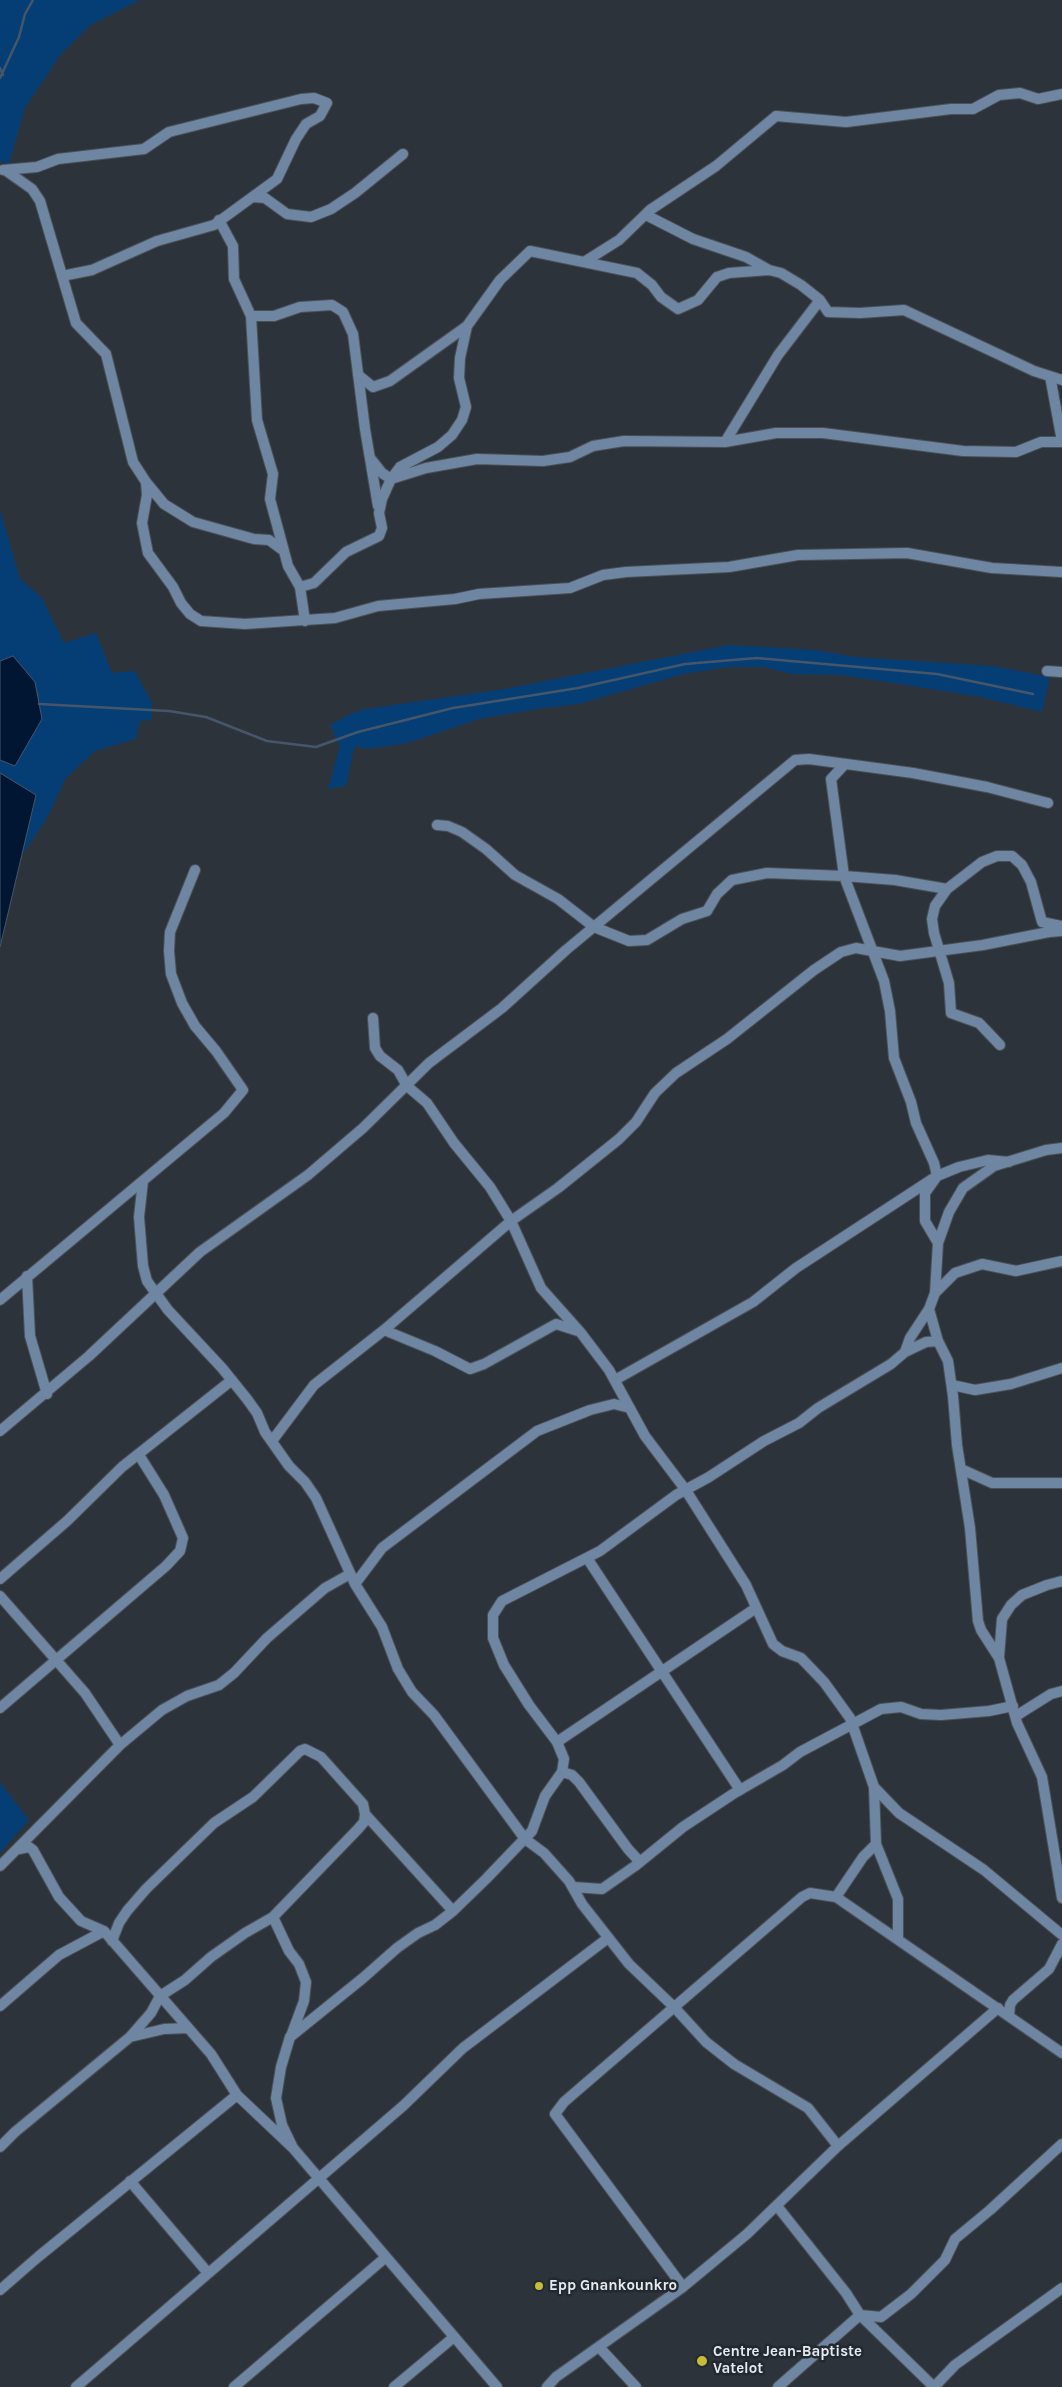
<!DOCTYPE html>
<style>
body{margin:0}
canvas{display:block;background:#2d333b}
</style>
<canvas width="1062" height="2387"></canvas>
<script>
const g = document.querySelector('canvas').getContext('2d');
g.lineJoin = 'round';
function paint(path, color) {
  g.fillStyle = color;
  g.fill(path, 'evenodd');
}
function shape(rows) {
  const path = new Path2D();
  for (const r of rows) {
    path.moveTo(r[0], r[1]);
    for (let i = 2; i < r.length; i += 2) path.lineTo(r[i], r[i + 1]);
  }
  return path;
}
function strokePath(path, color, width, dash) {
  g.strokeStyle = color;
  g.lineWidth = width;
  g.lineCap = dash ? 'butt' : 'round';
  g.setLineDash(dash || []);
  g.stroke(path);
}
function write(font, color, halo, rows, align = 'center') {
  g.font = font + ' Karla,sans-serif';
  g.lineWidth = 5;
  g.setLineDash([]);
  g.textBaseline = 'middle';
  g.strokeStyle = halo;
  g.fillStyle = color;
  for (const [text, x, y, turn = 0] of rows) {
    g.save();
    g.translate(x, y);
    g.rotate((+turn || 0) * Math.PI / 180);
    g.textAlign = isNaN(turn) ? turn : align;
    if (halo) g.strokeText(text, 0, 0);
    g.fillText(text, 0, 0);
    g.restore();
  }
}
paint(shape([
 [0,0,140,0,91,25,61,54,25,108,9,164,0,161],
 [0,510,20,579,42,598,64,643,96,633,112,673,135,671,152,703,152,720,140,721,136,739,95,751,66,778,47,818,23,854,36,795,0,773,0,760,15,766,13,656,0,661],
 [729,645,816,650,854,657,993,666,1050,677,1042,712,981,697,874,680,840,675,792,674,764,667,728,667,684,674,579,704,537,709,479,719,408,743,368,749,355,746,346,786,328,789,340,746,330,725,348,715,365,709,505,689],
 [0,1782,29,1820,0,1853]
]), '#043e74');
const water = shape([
 [13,656,35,682,42,719,15,766,0,760,0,661,13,656],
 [0,773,36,795,0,947,0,773]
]);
paint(water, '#001633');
strokePath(water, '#45566b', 1);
strokePath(shape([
 [0,68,3,75],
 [0,78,19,37,25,14,33,0],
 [39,704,169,711,206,717,267,741,316,747,358,732,453,708,578,688,685,664,757,658,937,674,1033,694]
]), '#45566b', 2.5);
const minor = shape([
 [3,170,37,167,58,159,144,149,169,132,301,99,314,98,327,103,320,116,306,124,296,139,277,179,214,225,157,241,92,270,62,276],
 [5,170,32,189,40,201,76,323,106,354,133,462,146,482,147,495,142,523,148,553,173,587,181,603,190,614,201,621,245,624,335,618,378,606,455,599,479,594,570,588,603,575,626,572,729,567,798,555,907,553,992,568,1062,572],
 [254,197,265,198,287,214,311,217,331,209,355,193,403,154],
 [646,215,693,239,746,257,769,270],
 [219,220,233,246,234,279,251,316,257,420,273,474,270,499,288,566,300,587,305,621],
 [584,262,619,240,650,210,716,166,776,116,846,122,951,109,973,109,999,95,1020,93,1038,99,1062,94],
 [251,316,274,316,300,307,332,305,343,312,353,334,365,429,378,506],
 [358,375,373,387,390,381,467,326],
 [1050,376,1062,441],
 [725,442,778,355,820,300],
 [371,459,382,473,391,479,426,468,477,459,543,461,570,457,593,446,624,441,725,442,776,433,823,433,963,451,1016,452,1041,442,1062,442],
 [146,482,164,504,193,522,254,539,269,540,284,551],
 [300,587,314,583,346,552,379,536,382,528,379,513,382,499,391,479,400,467,438,447,452,435,462,420,466,407,459,378,460,358,467,326,500,280,530,251,637,273,652,285,661,297,678,309,698,300,717,277,729,273,769,270,781,273,801,285,820,300,828,312,860,313,904,310,1034,371,1062,380],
 [1047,671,1062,672],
 [845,764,831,779,844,876,884,981,890,1011,894,1058,911,1102,916,1123,934,1163,937,1176,925,1193,925,1221,938,1243],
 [437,825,448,826,462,832,486,849,515,875,558,899,594,927,629,941,647,940,682,919,707,911,717,894,732,880,767,873,844,876,895,880,947,889,982,862,997,856,1012,856,1022,865,1031,882,1042,922,1062,926],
 [947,889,935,906,932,919,934,933,949,983,951,1013,979,1023,1000,1045],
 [373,1018,375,1048,380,1056,398,1070,407,1086,427,1103,454,1143,490,1187,511,1221,541,1288,581,1333,609,1370,645,1436,685,1489,746,1585,773,1644,782,1651,801,1658,824,1682,850,1718,874,1787,876,1844,898,1899,898,1939],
 [143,1181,139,1217,143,1266,147,1281,168,1310,222,1368,247,1399,257,1413,265,1432,289,1466,305,1482,316,1498,355,1584,382,1627,398,1669,412,1692,434,1715,525,1839,544,1853,569,1881,582,1904,629,1964,674,2007,706,2042,734,2064,808,2108,838,2146],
 [27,1276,30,1336,47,1394],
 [935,1293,938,1243,949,1212,963,1188,994,1166,1046,1150,1062,1148],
 [0,1300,224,1113,243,1090,216,1051,195,1026,182,1003,171,974,169,951,170,932,195,870],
 [929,1309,938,1341,948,1361,953,1396,957,1445,970,1528,978,1621,981,1630,999,1658,1017,1723,1042,1777,1062,1898],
 [384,1330,435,1351,470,1369,484,1364,556,1324,578,1331],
 [905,1352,910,1338,929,1309,935,1293,955,1273,982,1264,1016,1271,1062,1261],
 [615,1380,753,1302,796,1268,937,1176,959,1167,988,1160,1009,1162],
 [952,1385,975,1390,1011,1384,1062,1368],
 [0,1431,89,1356,200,1252,308,1175,363,1128,429,1063,502,1008,566,950,795,760,809,759,913,773,987,787,1048,803],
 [272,1441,314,1385,384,1330,511,1221,558,1188,619,1139,636,1122,655,1093,676,1073,727,1039,814,970,841,952,856,948,900,956,983,945,1049,932,1062,931],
 [961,1469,992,1483,1062,1483],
 [587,1558,740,1790],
 [0,1579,67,1521,122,1467,232,1380],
 [355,1584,382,1548,537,1431,590,1410,614,1404,630,1408],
 [0,1596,85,1693,120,1745],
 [999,1657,1002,1619,1011,1605,1022,1595,1047,1585,1062,1581],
 [0,1708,166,1566,180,1551,183,1538,164,1495,139,1455],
 [1016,1716,1051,1694,1062,1691],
 [557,1742,756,1608],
 [562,1772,572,1775,579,1782,628,1849,640,1862],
 [874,1787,899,1813,984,1870,1062,1935],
 [365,1814,453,1911],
 [19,1849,29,1847,33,1850,59,1897,81,1921,104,1931,211,2054,237,2095,293,2148,497,2387],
 [0,1866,120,1745,162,1710,187,1696,219,1685,234,1673,267,1638,325,1588,350,1574],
 [573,1887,602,1889,635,1866,683,1827,733,1794,783,1765,800,1752,881,1709,901,1707,921,1714,941,1715,989,1711,1013,1706],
 [836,1897,863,1857,876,1844],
 [273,1917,289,1951,299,1964,306,1982,304,2001,291,2036],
 [0,2006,59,1955,104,1931],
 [1009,2016,1010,2005,1013,2000,1049,1969,1062,1944],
 [130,2037,164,2029,188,2028],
 [0,2147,15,2132,130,2037,151,2013,160,1996,185,1980,211,1957,245,1933,273,1917,358,1829,364,1822,365,1814,363,1804,321,1757,305,1749,300,1751,253,1797,214,1823,146,1889,127,1911,119,1923,112,1941],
 [293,2148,282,2125,276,2098,281,2067,290,2037,363,1978,397,1948,418,1933,435,1925,453,1911,486,1879,532,1831,545,1796,562,1772,564,1759,557,1742,529,1705,504,1665,493,1638,493,1615,502,1601,600,1551,676,1495,709,1477,764,1441,799,1423,818,1408,891,1364,905,1352,926,1342,938,1341],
 [130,2181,208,2273],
 [777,2206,846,2293,860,2315,934,2387],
 [683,2287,555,2114,564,2102,802,1897,810,1893,836,1897,1062,2053],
 [0,2290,38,2257,237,2095],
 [599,2347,636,2387],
 [76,2387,403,2106,463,2048,608,1938],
 [234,2387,386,2257],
 [394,2387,454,2337],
 [547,2387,556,2377,683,2287,747,2234,838,2146,998,2008],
 [778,2387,860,2315,881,2317,911,2294,945,2260,955,2239,990,2210,1062,2144],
 [934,2387,955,2365,1062,2288]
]);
strokePath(minor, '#4b5058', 12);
strokePath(minor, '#6e86a1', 10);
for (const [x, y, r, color] of [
 [539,2286,5,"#c8bb3b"],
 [702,2361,6,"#c8bb3b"]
]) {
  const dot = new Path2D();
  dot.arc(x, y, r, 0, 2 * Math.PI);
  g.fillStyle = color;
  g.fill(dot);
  strokePath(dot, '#232931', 2);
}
write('bold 15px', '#e6eaef', '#232931', [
 ["Epp Gnankounkro",549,2286],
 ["Centre Jean-Baptiste",713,2352],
 ["Vatelot",713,2369]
], 'left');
</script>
